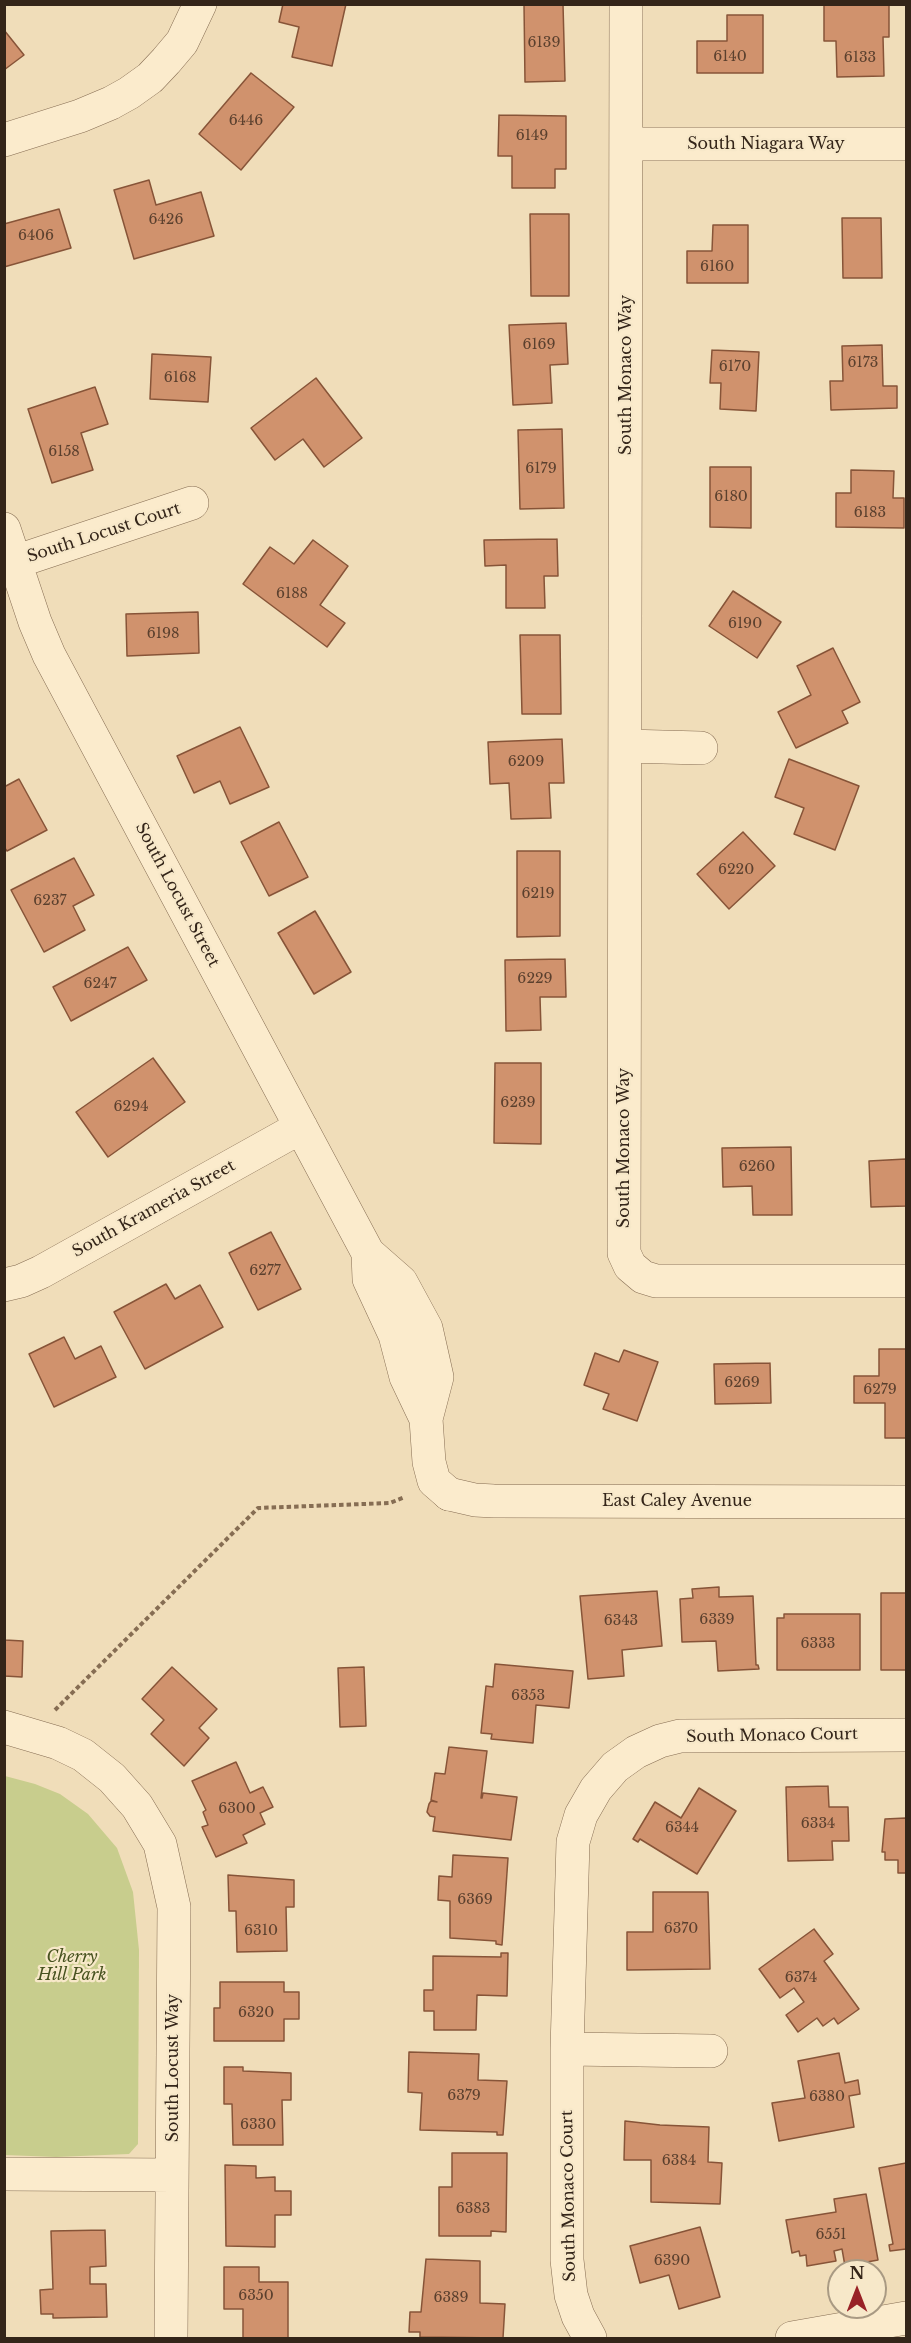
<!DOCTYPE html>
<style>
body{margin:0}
#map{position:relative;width:911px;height:2343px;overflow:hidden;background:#f0ddb9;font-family:"Libre Baskerville",serif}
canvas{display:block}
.frame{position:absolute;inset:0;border:6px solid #342519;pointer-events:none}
.north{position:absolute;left:827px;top:2259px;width:60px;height:60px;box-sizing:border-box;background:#f7e8c9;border:2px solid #a99a83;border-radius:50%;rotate:0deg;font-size:16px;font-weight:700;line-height:24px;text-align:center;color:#342519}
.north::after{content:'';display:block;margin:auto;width:21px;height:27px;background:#982126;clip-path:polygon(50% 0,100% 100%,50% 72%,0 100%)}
</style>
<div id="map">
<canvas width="911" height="2343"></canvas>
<div class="frame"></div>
<div class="north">N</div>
</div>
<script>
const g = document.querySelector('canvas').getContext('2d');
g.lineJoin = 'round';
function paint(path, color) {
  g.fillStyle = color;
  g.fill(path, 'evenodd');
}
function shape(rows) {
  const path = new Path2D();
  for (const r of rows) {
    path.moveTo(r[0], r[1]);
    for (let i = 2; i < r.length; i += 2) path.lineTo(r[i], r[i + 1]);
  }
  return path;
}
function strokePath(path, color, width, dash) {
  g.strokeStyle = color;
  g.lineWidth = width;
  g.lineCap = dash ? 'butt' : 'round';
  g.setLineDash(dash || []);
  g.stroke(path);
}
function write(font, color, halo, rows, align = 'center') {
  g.font = font + ' "Libre Baskerville",serif';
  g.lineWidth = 4.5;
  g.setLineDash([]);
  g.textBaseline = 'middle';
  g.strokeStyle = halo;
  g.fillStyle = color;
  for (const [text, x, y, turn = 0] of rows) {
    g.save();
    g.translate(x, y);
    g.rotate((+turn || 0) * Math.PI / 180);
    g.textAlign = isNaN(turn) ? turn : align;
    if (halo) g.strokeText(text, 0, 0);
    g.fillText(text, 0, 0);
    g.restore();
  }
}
paint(shape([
 [5,1776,35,1784,60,1794,88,1814,117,1848,133,1892,139,1950,138,2144,129,2154,56,2157,5,2155]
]), '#c8cd8d');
const building = shape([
 [283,4,346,4,332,66,292,57,299,27,279,22,283,4],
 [524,4,563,4,565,81,525,82,524,4],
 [824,4,889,4,889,37,883,37,884,76,837,77,836,41,824,41,824,4],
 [727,15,763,15,763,73,697,73,697,41,727,41,727,15],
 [4,30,24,55,4,70,4,30],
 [251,73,294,107,241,170,199,134,251,73],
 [499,115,566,116,566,169,555,169,555,188,512,188,512,156,498,156,499,115],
 [149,180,156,205,201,192,214,236,134,259,114,190,149,180],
 [59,209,71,248,4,267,4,224,59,209],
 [530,214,569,214,569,296,531,296,530,214],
 [842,218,881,218,882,278,843,278,842,218],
 [713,225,748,225,748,283,687,283,687,251,712,251,713,225],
 [566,323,568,364,550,365,552,403,513,405,509,325,566,323],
 [882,345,883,386,897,386,897,408,831,410,830,381,843,381,842,346,882,345],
 [712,350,759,352,756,411,720,409,721,383,710,383,712,350],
 [152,354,211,357,208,402,150,399,152,354],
 [316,378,362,438,324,467,303,439,275,460,251,428,316,378],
 [95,387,108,424,81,433,93,470,52,483,28,409,95,387],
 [562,429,564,508,520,509,518,430,562,429],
 [710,467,751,467,751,528,710,527,710,467],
 [851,470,894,471,893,498,904,498,904,528,836,527,836,493,851,493,851,470],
 [557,539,558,576,544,576,545,608,506,608,506,565,485,566,484,540,557,539],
 [313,540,348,566,320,605,345,623,327,647,243,584,270,547,294,564,313,540],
 [733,591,781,622,757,658,709,626,733,591],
 [198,612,199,653,127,656,126,614,198,612],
 [520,635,560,635,561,714,522,714,520,635],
 [833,648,860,702,842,711,848,723,796,748,778,712,811,695,797,666,833,648],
 [240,727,269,787,230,804,220,781,194,793,177,756,240,727],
 [562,739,564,783,549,783,551,818,511,819,509,783,490,784,488,742,562,739],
 [789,759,859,786,835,850,794,834,804,808,775,797,789,759],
 [19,779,47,830,7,851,4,847,4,787,19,779],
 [279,822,308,877,269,896,241,842,279,822],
 [743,832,775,866,729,909,697,874,743,832],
 [517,851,560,851,560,936,517,937,517,851],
 [74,858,94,895,73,906,85,930,44,952,11,890,74,858],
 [315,911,351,972,314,994,278,933,315,911],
 [128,947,147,980,71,1021,53,987,128,947],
 [565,959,566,997,540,997,541,1030,506,1031,505,960,565,959],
 [153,1058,185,1102,108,1157,76,1112,153,1058],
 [495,1063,541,1063,541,1144,494,1143,495,1063],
 [791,1147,792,1215,753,1215,752,1186,723,1187,722,1148,791,1147],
 [906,1159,906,1206,871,1207,869,1161,906,1159],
 [271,1232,301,1289,258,1310,229,1253,271,1232],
 [166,1284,175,1299,200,1285,223,1327,145,1369,114,1312,166,1284],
 [64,1337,75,1359,101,1346,116,1377,54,1407,29,1354,64,1337],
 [879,1349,906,1349,906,1438,885,1438,885,1403,854,1403,854,1376,879,1376,879,1349],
 [624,1350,658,1362,637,1421,603,1409,609,1394,584,1385,595,1353,619,1362,624,1350],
 [770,1363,771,1403,715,1404,714,1364,770,1363],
 [719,1587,719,1597,753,1596,756,1665,758,1665,759,1669,718,1671,716,1641,682,1642,680,1599,693,1598,692,1589,719,1587],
 [657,1591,662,1646,622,1650,624,1676,588,1679,580,1596,657,1591],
 [881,1593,906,1593,906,1670,881,1670,881,1593],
 [784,1614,860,1614,860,1670,777,1670,777,1618,784,1618,784,1614],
 [4,1623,5,1640,23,1641,22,1677,4,1676,4,1623],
 [495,1664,573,1671,569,1708,536,1705,533,1743,491,1739,492,1734,481,1733,486,1686,493,1687,495,1664],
 [172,1667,217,1709,199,1728,209,1738,184,1766,151,1734,164,1720,142,1699,172,1667],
 [364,1667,366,1726,340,1727,338,1668,364,1667],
 [449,1747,487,1751,481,1798,482,1798,483,1793,517,1797,511,1840,433,1831,435,1817,430,1816,427,1812,429,1804,431,1801,437,1802,431,1800,435,1773,445,1774,449,1747],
 [236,1762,250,1793,263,1787,273,1807,260,1813,265,1824,243,1835,247,1843,216,1857,202,1827,208,1825,203,1812,206,1810,192,1781,236,1762],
 [828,1786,829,1807,848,1807,849,1841,832,1841,833,1860,788,1861,786,1787,828,1786],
 [699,1788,736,1811,697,1874,640,1839,638,1842,633,1839,655,1802,681,1818,699,1788],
 [906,1818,906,1873,898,1873,898,1860,885,1860,885,1852,882,1852,885,1819,906,1818],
 [453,1855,508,1858,502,1945,496,1944,496,1941,450,1938,450,1901,438,1900,439,1876,452,1877,453,1855],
 [228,1875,294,1880,294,1907,286,1907,287,1951,237,1952,236,1911,229,1911,228,1875],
 [653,1892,708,1892,710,1969,627,1970,627,1932,653,1932,653,1892],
 [814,1929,833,1954,824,1961,859,2009,838,2024,834,2018,823,2026,817,2018,798,2032,786,2015,804,2002,794,1988,780,1998,759,1969,814,1929],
 [501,1953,508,1953,507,1996,477,1995,476,2030,434,2030,434,2011,424,2011,424,1990,433,1990,433,1956,501,1957,501,1953],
 [220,1982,284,1982,284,1992,299,1992,299,2019,284,2019,284,2041,214,2041,214,2008,220,2008,220,1982],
 [409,2052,479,2054,478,2080,507,2081,503,2135,497,2135,497,2132,420,2130,422,2093,408,2092,409,2052],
 [839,2053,845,2083,858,2080,860,2094,849,2096,854,2127,779,2141,772,2103,805,2098,798,2061,839,2053],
 [224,2067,243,2067,243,2071,291,2073,291,2100,282,2100,283,2145,233,2145,232,2104,224,2104,224,2067],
 [625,2121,660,2125,709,2127,708,2162,722,2163,720,2204,651,2202,651,2160,624,2160,625,2121],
 [452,2153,507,2153,506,2232,491,2231,491,2236,439,2236,439,2187,452,2187,452,2153],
 [906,2163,906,2249,890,2251,889,2245,893,2244,879,2168,906,2163],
 [225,2165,256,2166,256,2178,275,2177,275,2191,291,2191,291,2215,275,2215,275,2247,226,2246,225,2165],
 [866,2194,878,2260,845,2266,842,2249,834,2251,836,2261,807,2266,806,2255,800,2256,799,2251,792,2253,786,2220,836,2212,834,2199,866,2194],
 [700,2227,720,2297,679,2309,669,2275,640,2283,630,2246,700,2227],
 [105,2230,106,2266,90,2267,90,2284,106,2284,107,2317,53,2318,53,2314,41,2314,40,2290,53,2289,51,2231,105,2230],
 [426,2259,480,2261,480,2303,505,2304,503,2338,420,2337,420,2332,409,2332,410,2312,421,2312,426,2259],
 [224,2267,259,2267,259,2282,288,2282,288,2338,243,2338,243,2309,224,2309,224,2267]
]);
paint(building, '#d0926d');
strokePath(building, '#875438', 1.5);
const minor = shape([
 [626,4,624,1253,630,1266,643,1277,656,1281,906,1281],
 [4,140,80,116,111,103,129,93,150,78,166,61,182,42,200,4],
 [626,144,906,144],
 [4,529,35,622,49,655,368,1253,401,1282,426,1328,437,1377,426,1419,429,1462,434,1481,449,1494],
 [15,562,192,503],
 [625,746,701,748],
 [368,1253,369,1279,395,1335,406,1377,426,1419],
 [4,1285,21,1281,41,1272,301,1127],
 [4,1727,58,1743,83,1755,112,1778,137,1806,160,1844,174,1907,171,2338],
 [567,2049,711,2051],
 [4,2174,172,2175],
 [590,2338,578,2316,571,2295,567,2260,567,2049,573,1842,581,1815,596,1789,615,1767,636,1752,660,1741,680,1736,906,1735],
 [792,2338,906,2318]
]);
const tertiary = shape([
 [449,1494,475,1500,494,1501,906,1502]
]);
strokePath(minor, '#866d53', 34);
strokePath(tertiary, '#866d53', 34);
strokePath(shape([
 [55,1710,258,1508,390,1503,405,1497]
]), '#866d53', 4, [4.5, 3]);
strokePath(minor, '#fbebcc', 33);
strokePath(tertiary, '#fbebcc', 33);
write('14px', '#5b402e', null, [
 ["6139",544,43],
 ["6140",730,57],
 ["6133",860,58],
 ["6446",246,121],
 ["6149",532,136],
 ["6426",166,220],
 ["6406",36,236],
 ["6160",717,267],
 ["6169",539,345],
 ["6173",863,363],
 ["6170",735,367],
 ["6168",180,378],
 ["6158",64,452],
 ["6179",541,469],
 ["6180",731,497],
 ["6183",870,513],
 ["6188",292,594],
 ["6190",745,624],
 ["6198",163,634],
 ["6209",526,762],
 ["6220",736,870],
 ["6219",538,894],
 ["6237",50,901],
 ["6229",535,979],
 ["6247",100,984],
 ["6239",518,1103],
 ["6294",131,1107],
 ["6260",757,1167],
 ["6277",265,1271],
 ["6269",742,1383],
 ["6279",880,1390],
 ["6339",717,1620],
 ["6343",621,1621],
 ["6333",818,1644],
 ["6353",528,1696],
 ["6300",237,1809],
 ["6334",818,1824],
 ["6344",682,1828],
 ["6369",475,1900],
 ["6370",681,1929],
 ["6310",261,1931],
 ["6374",801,1978],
 ["6320",256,2013],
 ["6379",464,2096],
 ["6380",827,2097],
 ["6330",258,2125],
 ["6384",679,2161],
 ["6383",473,2209],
 ["6551",831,2235],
 ["6390",672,2261],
 ["6350",256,2296],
 ["6389",451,2298]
]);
write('16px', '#342519', '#f7e8c9', [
 ["South Niagara Way",766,144],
 ["South Monaco Way",626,375,-90],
 ["South Locust Court",104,533,-18],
 ["South Locust Street",177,895,62],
 ["South Monaco Way",624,1148,-90],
 ["South Krameria Street",154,1209,-29],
 ["East Caley Avenue",677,1501],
 ["South Monaco Court",772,1736,-1],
 ["South Locust Way",173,2068,-90],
 ["South Monaco Court",569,2196,-91]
]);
write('italic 16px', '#47521f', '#f7e8c9', [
 ["Cherry",72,1957],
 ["Hill Park",72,1975]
]);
</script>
